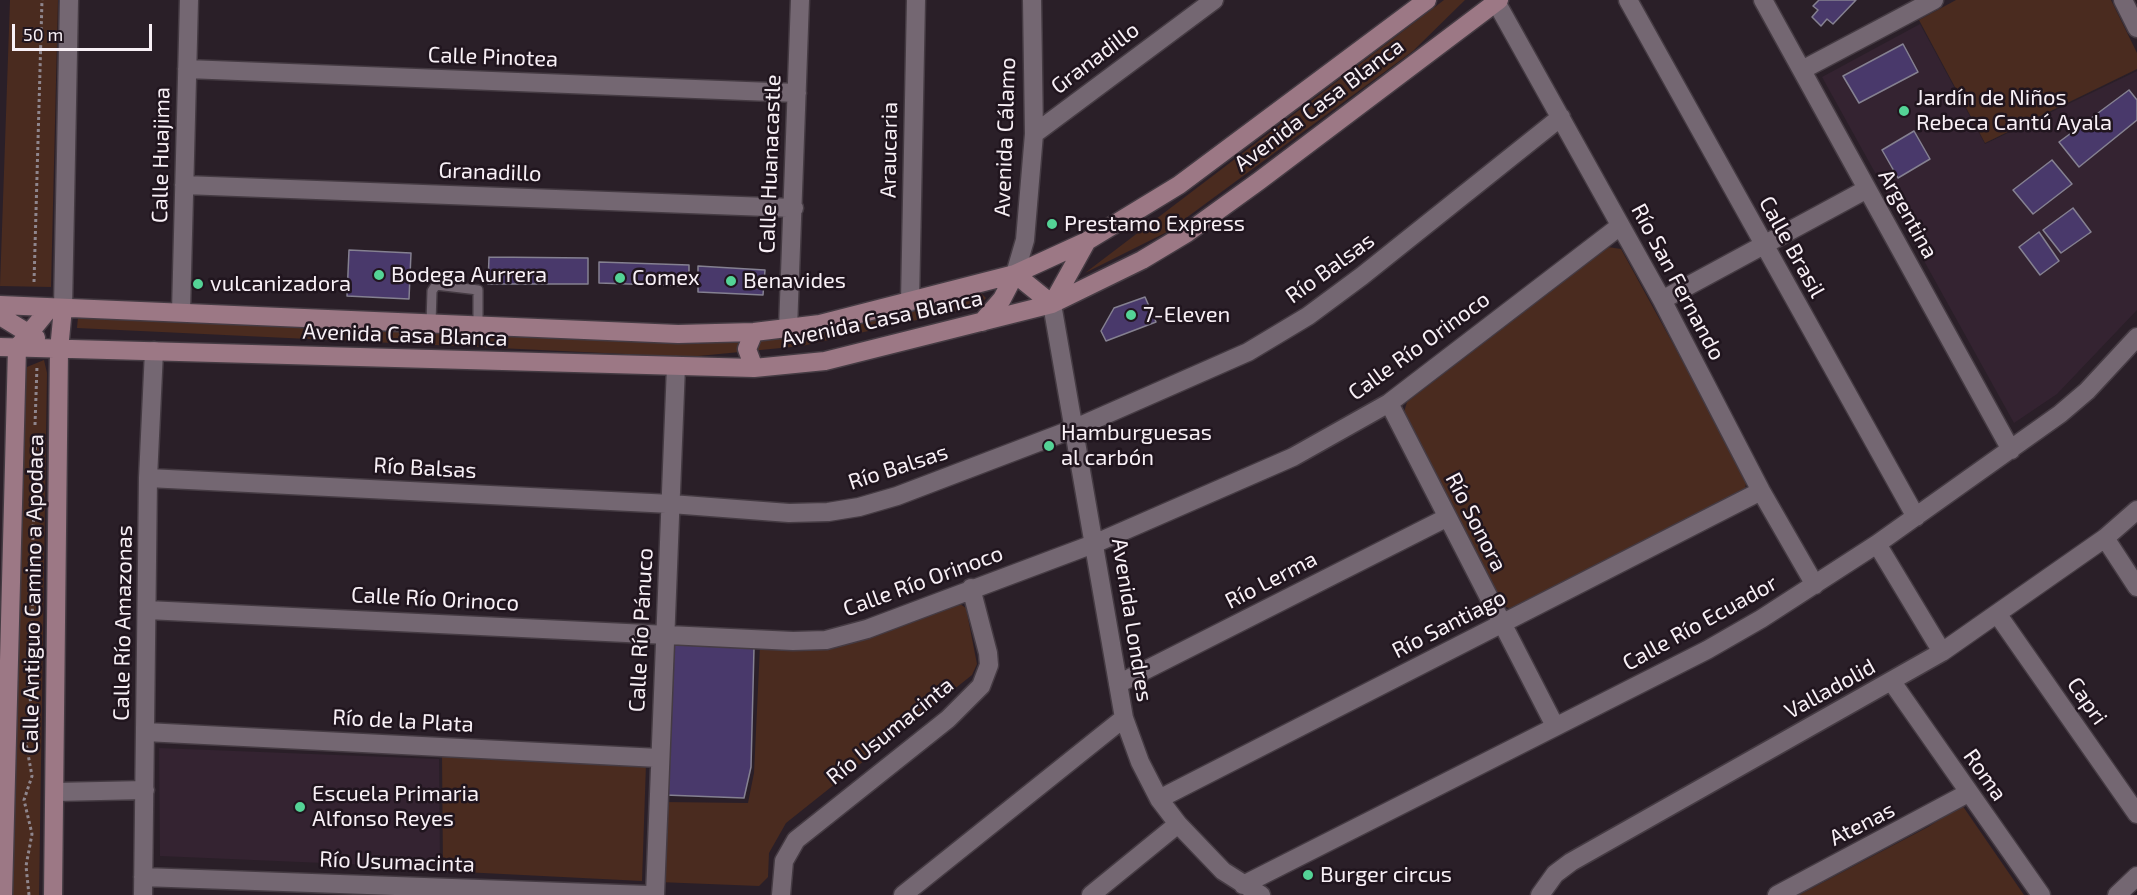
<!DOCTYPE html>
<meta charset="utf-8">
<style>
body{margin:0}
#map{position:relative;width:2137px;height:895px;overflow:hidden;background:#2a1f28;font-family:"Exo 2",sans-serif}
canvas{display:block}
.scale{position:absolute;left:12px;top:24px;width:140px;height:27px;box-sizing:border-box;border:3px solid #f8f0f6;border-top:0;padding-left:8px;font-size:18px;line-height:21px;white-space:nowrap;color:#f8f0f6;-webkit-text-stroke:4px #20151e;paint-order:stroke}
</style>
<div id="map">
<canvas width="2137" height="895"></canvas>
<div class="scale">50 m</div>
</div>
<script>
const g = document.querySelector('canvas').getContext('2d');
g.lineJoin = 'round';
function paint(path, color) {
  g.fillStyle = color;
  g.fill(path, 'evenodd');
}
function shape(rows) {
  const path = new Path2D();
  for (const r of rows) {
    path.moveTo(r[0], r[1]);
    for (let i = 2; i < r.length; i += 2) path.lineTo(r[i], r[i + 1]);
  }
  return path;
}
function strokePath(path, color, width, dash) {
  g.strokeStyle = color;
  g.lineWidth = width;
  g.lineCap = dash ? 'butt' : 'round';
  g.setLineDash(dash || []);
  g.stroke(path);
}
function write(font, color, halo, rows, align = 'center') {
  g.font = font + ' "Exo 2",sans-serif';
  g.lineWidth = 5;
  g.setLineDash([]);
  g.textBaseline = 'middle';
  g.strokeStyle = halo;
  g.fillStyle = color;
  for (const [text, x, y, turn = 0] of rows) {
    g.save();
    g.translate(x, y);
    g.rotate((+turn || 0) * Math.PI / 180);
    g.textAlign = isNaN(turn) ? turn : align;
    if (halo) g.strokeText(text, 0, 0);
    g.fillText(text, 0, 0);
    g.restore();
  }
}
paint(shape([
 [1920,24,1985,144,2137,71,2137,310,2057,394,2014,423,1822,77],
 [159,748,439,759,440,868,160,856]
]), '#342331');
paint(shape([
 [10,0,58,0,51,287,0,286],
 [1444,0,1465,0,1413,51,1167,232,1085,273],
 [1956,0,2111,0,2137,53,2137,69,1985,143,1919,20],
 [1608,247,1621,249,1747,479,1744,493,1513,609,1502,606,1404,412,1407,402],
 [981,293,986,298,979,306,802,346,688,357,77,328,78,317,699,344,793,332],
 [44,360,47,373,39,895,6,895,22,369],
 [957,602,966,608,977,664,972,675,786,823,769,853,768,877,759,886,658,882,663,802,748,803,754,773,760,646,833,649],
 [442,754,646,764,642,881,443,871],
 [1962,805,2024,895,1799,895,1928,827]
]), '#4a2b1f');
const building = shape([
 [1819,0,1856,0,1833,24,1827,19,1821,26,1812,17,1818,10,1813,6,1819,0],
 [1903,44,1918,72,1859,103,1843,76,1903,44],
 [2129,90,2137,100,2137,120,2079,167,2059,142,2129,90],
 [1914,131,1930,159,1898,178,1882,150,1914,131],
 [2052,160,2072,184,2033,214,2013,190,2052,160],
 [2073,208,2091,232,2061,253,2043,230,2073,208],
 [2039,232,2059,261,2040,275,2019,247,2039,232],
 [349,250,411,253,409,299,347,296,349,250],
 [489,257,588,258,588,284,488,284,489,257],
 [599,262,689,265,689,286,599,283,599,262],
 [698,266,765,270,763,295,698,292,698,266],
 [1145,297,1156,322,1106,341,1101,331,1114,308,1145,297],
 [674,643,754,648,751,767,744,798,665,795,674,643]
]);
paint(building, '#49396b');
strokePath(building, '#858191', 1.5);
const lane = shape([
 [431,323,432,291,436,285,478,290,478,325]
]);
const street = shape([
 [1495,0,1662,300,1761,491,1815,585],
 [1628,0,1916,517],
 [1763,0,2011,450],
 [2123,0,2137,28],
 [187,69,797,93],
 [1802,70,1934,0],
 [1034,134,1214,0],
 [184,185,794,208],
 [1015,274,1025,240,1034,134,1032,0],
 [1662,300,1867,189],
 [910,302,916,0],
 [1052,304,1124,718,1140,762,1159,799,1178,824,1223,871,1261,895],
 [63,308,69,0],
 [181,312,189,0],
 [788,329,800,0],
 [1389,403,1555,726],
 [148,478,671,504,789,513,828,512,859,507,897,496,1073,429,1248,352,1308,316,1362,276,1561,117],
 [2105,538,2137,587],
 [1877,544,1942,652],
 [147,610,793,641,826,640,867,629,1096,543,1293,457,1389,403,1620,226],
 [1998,615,2137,814],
 [1892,682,2041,895],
 [1118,684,1446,518],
 [145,732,659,758],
 [55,792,145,790],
 [1159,799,1761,491],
 [143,877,648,895],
 [1243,885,1707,650,1761,619,1877,544,2060,414,2087,391,2137,337],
 [143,895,148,478,154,351],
 [655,895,676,366],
 [781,895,784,861,796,840,948,719,981,686,989,665,988,653,971,588],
 [903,895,1124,718],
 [1091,895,1178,824],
 [1540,895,1555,874,1571,862,1942,652,2105,538,2137,510],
 [1777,895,1968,793],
 [2117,895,2137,876]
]);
const secondary = shape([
 [1052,304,1087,241],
 [0,305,678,334,754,332,820,324,1015,274,1087,241,1179,185,1427,0],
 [0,316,36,338],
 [982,322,1002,299,1015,274,1052,304],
 [754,332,747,349,754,368],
 [0,347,754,368,825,361,1052,304,1142,260,1187,233,1259,181,1499,0],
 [3,895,17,348,49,309],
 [53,895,59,350,63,308]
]);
strokePath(lane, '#453b43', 12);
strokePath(street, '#453b43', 21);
strokePath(secondary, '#453b43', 21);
strokePath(shape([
 [34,282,42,0],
 [35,425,37,366],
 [29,895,26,866,32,834,24,800,32,776,26,743,32,715,28,679,32,654,33,527,37,483,35,438]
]), '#8f868d', 3, [3, 3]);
strokePath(lane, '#746772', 9);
strokePath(street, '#746772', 18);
strokePath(secondary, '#9c7885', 18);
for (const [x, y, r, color] of [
 [1904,111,6,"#54d396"],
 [1052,224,6,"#54d396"],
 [379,275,6,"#54d396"],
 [620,278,6,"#54d396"],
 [731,281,6,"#54d396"],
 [198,284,6,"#54d396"],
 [1131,315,6,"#54d396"],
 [1049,446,6,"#54d396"],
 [300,807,6,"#54d396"],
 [1308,875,6,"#54d396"]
]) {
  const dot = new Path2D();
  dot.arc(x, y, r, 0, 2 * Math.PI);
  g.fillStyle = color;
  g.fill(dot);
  strokePath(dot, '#20151e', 2);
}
write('22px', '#f8f0f6', '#20151e', [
 ["Calle Pinotea",493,57,2],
 ["Granadillo",1095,58,-37],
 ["Avenida Casa Blanca",1319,105,-37],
 ["Avenida Cálamo",1005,137,-88],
 ["Araucaria",889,150,-89],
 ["Calle Huajima",161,155,-89],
 ["Calle Huanacastle",770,164,-88],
 ["Granadillo",490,172,2],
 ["Argentina",1908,214,61],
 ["Calle Brasil",1792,247,61],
 ["Río Balsas",1330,268,-36],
 ["Río San Fernando",1678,282,62],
 ["Avenida Casa Blanca",882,319,-12],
 ["Avenida Casa Blanca",405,335,2],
 ["Calle Río Orinoco",1419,346,-36],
 ["Río Balsas",898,467,-18],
 ["Río Balsas",425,468,3],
 ["Río Sonora",1476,522,63],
 ["Río Lerma",1271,580,-27],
 ["Calle Río Orinoco",923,581,-20],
 ["Calle Antiguo Camino a Apodaca",33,594,-89],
 ["Calle Río Orinoco",435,599,3],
 ["Avenida Londres",1132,620,81],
 ["Calle Río Amazonas",123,623,-89],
 ["Calle Río Ecuador",1700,623,-29],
 ["Río Santiago",1449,624,-27],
 ["Calle Río Pánuco",641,630,-87],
 ["Valladolid",1830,689,-29],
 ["Capri",2087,701,55],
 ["Río de la Plata",403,721,3],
 ["Río Usumacinta",890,731,-39],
 ["Roma",1985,775,55],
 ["Atenas",1862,824,-27],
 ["Río Usumacinta",397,862,2]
]);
write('22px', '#f8f0f6', '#20151e', [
 ["Jardín de Niños",1916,98],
 ["Rebeca Cantú Ayala",1916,123],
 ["Prestamo Express",1064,224],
 ["Bodega Aurrera",391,275],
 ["Comex",632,278],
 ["Benavides",743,281],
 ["vulcanizadora",210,284],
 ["7-Eleven",1143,315],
 ["Hamburguesas",1061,433],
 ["al carbón",1061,458],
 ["Escuela Primaria",312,794],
 ["Alfonso Reyes",312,819],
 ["Burger circus",1320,875]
], 'left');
</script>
